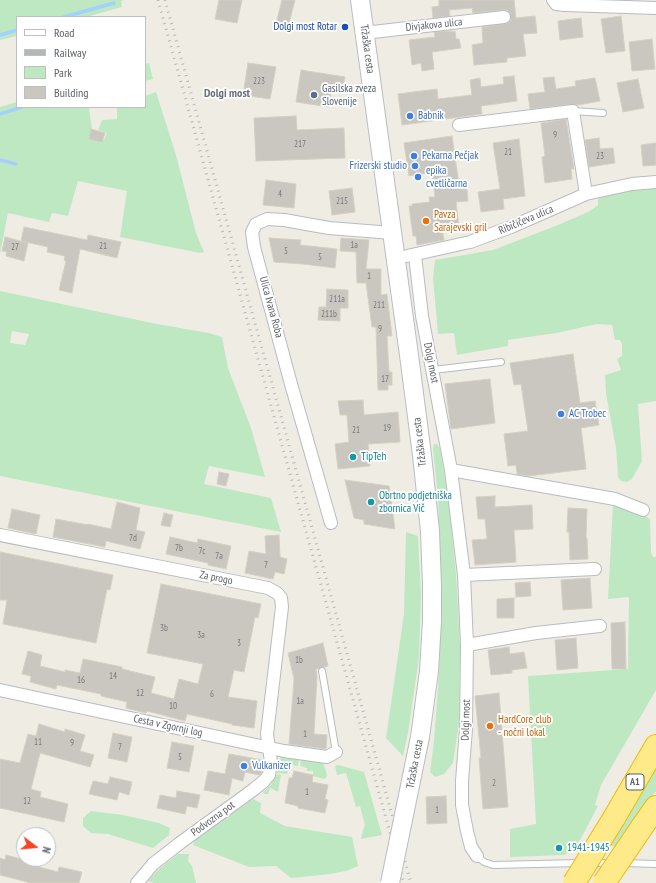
<!DOCTYPE html>
<meta charset="utf-8">
<style>
body{margin:0}
#map{position:relative;width:656px;height:883px;overflow:hidden;background:#efede3;font-family:"PT Sans Narrow",sans-serif}
canvas{display:block}
.legend{position:absolute;left:16px;top:16px;width:130px;height:92px;box-sizing:border-box;background:#fff;border:1px solid #bdbfc1;margin:0;padding:5px 7px;list-style:none;font-size:12px;color:#5b5f65}
.legend li{display:flex;align-items:center;gap:8px;height:20px}
.legend b{width:20px;border:1px solid #bdbfc1}
.north{position:absolute;left:16px;top:827px;width:40px;height:40px;box-sizing:border-box;background:#fff;border:1px solid #bdbfc1;border-radius:50%;rotate:106deg;font-size:11px;font-weight:700;line-height:16px;text-align:center;color:#5b5f65}
.north::after{content:'';display:block;margin:auto;width:14px;height:18px;background:#f24526;clip-path:polygon(50% 0,100% 100%,50% 72%,0 100%)}
</style>
<div id="map">
<canvas width="656" height="883"></canvas>
<ul class="legend">
<li><b style="height:5px;background:#fff"></b>Road</li>
<li><b style="height:5px;background:#b5b6b6"></b>Railway</li>
<li><b style="height:11px;background:#bee8c2"></b>Park</li>
<li><b style="height:11px;background:#cac7c0"></b>Building</li>
</ul>
<div class="north">N</div>
</div>
<script>
const g = document.querySelector('canvas').getContext('2d');
g.lineJoin = 'round';
function paint(path, color) {
  g.fillStyle = color;
  g.fill(path, 'evenodd');
}
function shape(rows) {
  const path = new Path2D();
  for (const r of rows) {
    path.moveTo(r[0], r[1]);
    for (let i = 2; i < r.length; i += 2) path.lineTo(r[i], r[i + 1]);
  }
  return path;
}
function strokePath(path, color, width, dash) {
  g.strokeStyle = color;
  g.lineWidth = width;
  g.lineCap = dash ? 'butt' : 'round';
  g.setLineDash(dash || []);
  g.stroke(path);
}
function write(font, color, halo, rows, align = 'center') {
  g.font = font + ' "PT Sans Narrow",sans-serif';
  g.lineWidth = 3.5;
  g.setLineDash([]);
  g.textBaseline = 'middle';
  g.strokeStyle = halo;
  g.fillStyle = color;
  for (const [text, x, y, turn = 0] of rows) {
    g.save();
    g.translate(x, y);
    g.rotate((+turn || 0) * Math.PI / 180);
    g.textAlign = isNaN(turn) ? turn : align;
    if (halo) g.strokeText(text, 0, 0);
    g.fillText(text, 0, 0);
    g.restore();
  }
}
paint(shape([
 [0,0,124,0,121,1,122,7,86,17,17,17,17,36,0,40],
 [149,63,153,79,145,81,145,64],
 [156,92,176,155,196,233,204,252,200,253,120,237,127,191,78,181,68,216,52,213,49,222,8,213,0,254,0,107,17,102,17,107,93,107,89,108,92,129,91,137,104,140,107,133,98,130,102,120,117,119,117,107,145,107,145,96],
 [656,188,656,401,638,404,642,461,632,479,627,482,621,481,618,477,616,448,606,394,605,375,621,370,617,359,622,356,622,344,620,340,615,340,612,325,597,324,556,333,508,340,508,346,457,355,454,333,438,334,433,278,435,260,493,250,558,225,590,211,598,205,598,199,621,191],
 [0,291,157,324,209,333,222,337,228,368,251,428,265,477,209,466,204,484,271,498,281,532,0,476],
 [12,331,29,334,25,345,10,343],
 [434,444,437,444,440,448,448,498,456,574,460,645,459,723,453,763,444,774,435,777,430,772,434,741,439,674,441,578,438,497,433,449],
 [613,503,639,512,650,519,651,552,653,557,656,557,656,690,601,785,595,805,598,806,580,840,570,852,564,855,510,857,510,829,536,824,528,676,628,669,629,597,608,599],
 [406,532,418,536,421,595,419,658,408,733,403,756,386,738,404,614],
 [281,756,300,757,298,766,290,765,287,774,277,773],
 [301,758,323,762,327,775,326,778,324,779,313,776,313,771,307,771,307,768,300,766],
 [656,763,656,791,616,847,609,845],
 [338,765,364,772,382,835,361,839,363,830,365,825,360,806,356,807,346,773,337,775,335,766],
 [277,774,281,775,278,792,270,788,268,794,264,794,263,792,271,785],
 [253,799,261,803,260,813,285,826,352,837,358,866,346,871,330,874,291,878,276,866,249,867,193,845,195,840],
 [91,811,123,815,159,823,170,828,169,835,153,848,108,834,91,833,83,826,83,818],
 [178,854,189,854,188,861,192,866,196,883,154,883,148,881,159,869]
]), '#bee8c2');
strokePath(shape([
 [64,17,114,3],
 [0,35,17,30],
 [0,114,22,107],
 [0,160,16,164]
]), '#a3d0ff', 3.5);
const building = shape([
 [219,0,242,0,237,23,215,19,219,0],
 [282,0,295,0,288,27,276,24,282,0],
 [439,0,514,0,516,18,535,16,537,33,523,34,526,56,507,58,507,62,474,65,472,45,483,43,482,27,508,23,511,20,510,13,507,10,503,10,473,13,472,8,449,10,450,16,433,18,432,7,439,6,439,0],
 [621,16,625,51,606,53,601,19,621,16],
 [581,18,583,37,560,40,558,21,581,18],
 [452,31,452,32,455,31,456,39,459,39,461,48,432,52,434,69,422,71,421,63,412,65,409,40,435,37,434,32,452,31],
 [652,39,655,69,632,71,629,42,652,39],
 [248,63,276,67,270,99,243,95,248,63],
 [301,70,345,77,343,88,332,86,329,107,296,102,301,70],
 [514,76,517,101,481,106,482,114,402,125,398,94,437,89,438,99,472,95,470,80,480,78,481,87,504,84,503,77,514,76],
 [554,77,556,89,576,86,575,81,595,78,600,101,578,105,572,104,530,109,528,94,545,92,543,78,554,77],
 [638,79,644,108,623,112,617,83,638,79],
 [296,116,297,130,344,128,345,158,256,161,254,118,296,116],
 [566,119,574,169,571,169,572,179,545,183,542,157,545,156,541,123,566,119],
 [91,129,105,133,102,142,89,139,91,129],
 [452,136,458,178,459,178,461,189,467,189,468,201,456,202,459,226,442,229,444,240,417,245,416,236,413,236,409,206,412,206,412,204,430,202,429,197,435,197,432,172,409,176,404,143,452,136],
 [599,138,600,149,613,148,615,163,589,167,585,140,599,138],
 [519,139,525,196,503,199,504,209,481,212,478,192,500,189,493,143,519,139],
 [656,143,656,165,643,166,641,145,656,143],
 [266,180,296,184,294,208,263,205,266,180],
 [352,188,355,212,332,215,329,191,352,188],
 [24,227,87,240,88,235,121,242,117,258,80,249,72,293,59,290,66,261,64,260,65,256,47,252,48,247,21,241,24,227],
 [5,237,28,243,24,261,6,256,7,252,2,251,5,237],
 [269,238,301,240,300,245,337,249,335,268,303,264,274,262,269,238],
 [341,238,369,240,366,269,381,269,381,295,387,294,392,336,387,336,389,372,392,372,392,385,388,385,388,390,378,390,376,327,372,327,366,283,357,283,356,252,340,251,341,238],
 [327,289,348,290,348,308,340,308,340,321,318,320,319,307,326,307,327,289],
 [573,354,580,403,595,401,599,425,581,428,586,469,529,476,517,474,516,465,508,466,504,434,528,431,521,384,514,385,510,363,573,354],
 [490,379,495,423,451,429,445,384,490,379],
 [363,400,364,415,398,412,400,442,368,444,370,466,338,469,335,444,349,442,347,415,340,415,338,401,363,400],
 [219,472,229,474,226,486,217,484,219,472],
 [345,480,389,486,395,529,364,524,364,520,354,518,345,480],
 [495,496,495,507,532,505,533,529,514,530,516,562,475,565,472,540,487,539,485,519,478,519,476,497,495,496],
 [117,502,140,508,136,530,145,532,140,549,106,541,105,547,53,537,56,519,88,525,88,524,111,529,117,502],
 [568,508,587,509,586,538,587,538,588,559,570,560,569,532,567,532,568,508],
 [12,509,40,515,36,534,8,528,12,509],
 [164,513,173,515,170,527,161,525,164,513],
 [279,535,280,557,287,559,284,574,275,572,273,579,245,573,249,551,266,554,265,536,279,535],
 [170,537,197,543,198,539,231,546,226,569,208,565,208,563,166,554,170,537],
 [0,552,113,575,110,590,107,589,96,643,3,624,7,600,0,600,0,552],
 [590,578,592,608,563,610,561,580,590,578],
 [530,582,531,596,516,597,515,583,530,582],
 [161,584,261,604,258,618,255,617,244,672,234,670,228,697,257,701,254,728,232,725,232,724,187,714,185,721,147,711,146,713,126,708,127,702,101,696,101,694,57,685,56,689,30,682,31,676,22,674,28,651,42,655,40,666,65,672,65,670,80,673,83,659,122,667,122,669,155,677,151,693,174,699,179,679,198,684,203,664,147,653,161,584],
 [514,598,514,618,497,618,497,599,514,598],
 [625,622,626,669,612,669,611,623,625,622],
 [576,638,578,668,557,670,555,640,576,638],
 [323,643,328,666,316,669,317,676,314,734,327,735,326,749,289,744,294,679,288,653,323,643],
 [509,647,510,654,524,652,527,668,512,670,512,673,491,675,488,650,509,647],
 [499,693,508,807,483,809,479,758,481,758,475,696,499,693],
 [39,724,65,732,65,729,85,735,80,751,94,755,90,767,40,753,31,789,41,792,40,797,68,804,64,822,0,808,0,759,20,763,28,734,36,736,39,724],
 [113,733,132,737,127,762,108,758,113,733],
 [172,742,194,746,189,772,167,768,172,742],
 [229,754,263,760,261,773,259,775,245,772,243,781,232,778,229,795,204,790,208,771,225,774,229,754],
 [294,771,313,775,312,782,328,785,325,799,328,800,325,813,298,808,298,806,285,803,289,778,292,778,294,771],
 [110,777,132,782,129,795,119,792,117,800,89,794,93,781,108,784,110,777],
 [177,791,200,795,197,808,187,806,185,814,157,808,160,795,176,798,177,791],
 [446,796,447,823,427,824,426,797,446,796],
 [6,855,40,864,39,867,58,872,59,867,82,872,79,883,31,883,0,875,0,858,5,860,6,855]
]);
paint(building, '#cac7c0');
strokePath(building, '#d4d0c1', 1);
const lane = shape([
 [573,111,603,113],
 [433,370,501,362],
 [322,671,336,752],
 [477,856,484,862,493,865,580,863],
 [592,863,612,863],
 [624,863,656,864]
]);
const street = shape([
 [553,0,556,4,565,5,656,8],
 [364,33,504,17],
 [459,125,573,111,586,194],
 [415,255,422,316,451,470,615,499,643,510],
 [407,256,470,242,511,227,586,194,632,184,656,182],
 [451,470,464,575,467,645,466,729,462,781,462,805,467,831,471,847,477,856],
 [331,523,291,384,254,247,252,232,256,224,267,219,284,220,329,228,392,233],
 [0,535,268,588,277,593,281,598,282,607,267,734,271,762,269,775,264,781,253,790,180,843,153,864,137,883],
 [464,575,595,569],
 [467,645,536,633,600,626],
 [0,690,284,751,327,757,336,752]
]);
const secondary = shape([
 [360,0,409,355,422,455,430,531,432,586,432,621,429,671,420,737]
]);
const highway = shape([
 [614,818,656,746],
 [644,824,656,807]
]);
strokePath(lane, '#b8bbc0', 8);
strokePath(street, '#b8bbc0', 14);
strokePath(secondary, '#b9bcc2', 20);
strokePath(highway, '#f2b900', 24);
strokePath(lane, '#fff', 6);
strokePath(street, '#fff', 12);
strokePath(secondary, '#fff', 18);
strokePath(highway, '#ffea8a', 22);
strokePath(shape([
 [158,0,404,883],
 [165,0,411,883]
]), '#b5b6b6', 3, [1, 5]);
const secondaryBridge = shape([
 [390,883,420,737]
]);
const highwayBridge = shape([
 [574,883,614,818],
 [604,883,644,824]
]);
strokePath(secondaryBridge, '#b9bcc2', 20, []);
strokePath(highwayBridge, '#f2b900', 24, []);
strokePath(secondaryBridge, '#fff', 18);
strokePath(highwayBridge, '#ffea8a', 22);
for (const [x, y, r, color] of [
 [345,27,4,"#1a4fb4"],
 [314,95,4,"#5c6f8a"],
 [410,116,4,"#3f7fe0"],
 [414,156,4,"#3f7fe0"],
 [415,166,4,"#3f7fe0"],
 [418,177,4,"#3f7fe0"],
 [426,221,4,"#e8710a"],
 [561,414,4,"#3f7fe0"],
 [353,457,4,"#0f9aa8"],
 [371,502,4,"#0f9aa8"],
 [490,726,4,"#e8710a"],
 [244,766,4,"#3f7fe0"],
 [559,848,4,"#0f9aa8"]
]) {
  const dot = new Path2D();
  dot.arc(x, y, r, 0, 2 * Math.PI);
  g.fillStyle = color;
  g.fill(dot);
  strokePath(dot, '#fff', 1.5);
}
write('9px', '#77797c', null, [
 ["223",259,81],
 ["9",555,135],
 ["217",300,144],
 ["21",508,152],
 ["23",600,156],
 ["4",280,194],
 ["215",342,201],
 ["1a",354,245],
 ["21",103,246],
 ["27",15,247],
 ["5",286,251],
 ["5",320,257],
 ["1",369,276],
 ["211a",337,299],
 ["211",379,305],
 ["211b",329,314],
 ["9",380,329],
 ["17",385,379],
 ["19",387,428],
 ["21",356,430],
 ["7d",133,538],
 ["7b",179,548],
 ["7c",202,551],
 ["7a",219,556],
 ["7",266,565],
 ["3b",164,628],
 ["3a",201,635],
 ["3",239,643],
 ["1b",299,660],
 ["14",113,676],
 ["16",81,680],
 ["12",140,693],
 ["6",212,694],
 ["1a",300,701],
 ["10",173,706],
 ["1",305,734],
 ["11",38,742],
 ["9",72,743],
 ["7",120,747],
 ["5",180,757],
 ["2",494,783],
 ["1",307,792],
 ["12",27,801],
 ["1",437,810]
]);
for (const [x, y, w] of [
 [635,782,18]
]) {
  const box = new Path2D();
  box.roundRect(x - w / 2, y - 8, w, 16, 3);
  g.fillStyle = '#fff';
  g.fill(box);
  strokePath(box, '#5b5f65', 1);
}
write('bold 10px', '#5b5f65', null, [
 ["A1",635,782]
]);
write('11px', '#5b5f65', '#fff', [
 ["Divjakova ulica",434,25,-6],
 ["Tržaška cesta",367,49,82],
 ["Ribičičeva ulica",526,220,-23],
 ["Ulica Ivana Roba",271,307,75],
 ["Dolgi most",431,363,79],
 ["Tržaška cesta",420,442,-97],
 ["Za progo",216,578,11],
 ["Dolgi most",466,720,-88],
 ["Cesta v Zgornji log",168,726,12],
 ["Tržaška cesta",415,764,-79],
 ["Podvozna pot",213,819,-36]
]);
write('11px', '#164399', '#fff', [
 ["Dolgi most Rotar",337,27]
], 'right');
write('11px', '#4e5e75', '#fff', [
 ["Gasilska zveza",322,89],
 ["Slovenije",322,102]
], 'left');
write('11px', '#366cbe', '#fff', [
 ["Babnik",418,116],
 ["Pekarna Pečjak",422,156],
 ["Frizerski studio",407,166,"right"],
 ["epika",426,171],
 ["cvetličarna",426,184],
 ["AC Trobec",569,414],
 ["Vulkanizer",252,766]
], 'left');
write('11px', '#c56008', '#fff', [
 ["Pavza",434,215],
 ["Sarajevski gril",434,228],
 ["HardCore club",498,720],
 ["- nočni lokal",498,733]
], 'left');
write('11px', '#0d838f', '#fff', [
 ["TipTeh",361,457],
 ["Obrtno podjetniška",379,496],
 ["zbornica Vič",379,509],
 ["1941-1945",567,848]
], 'left');
write('bold 12px', '#6c7177', '#fff', [
 ["Dolgi most",227,94]
]);
</script>
